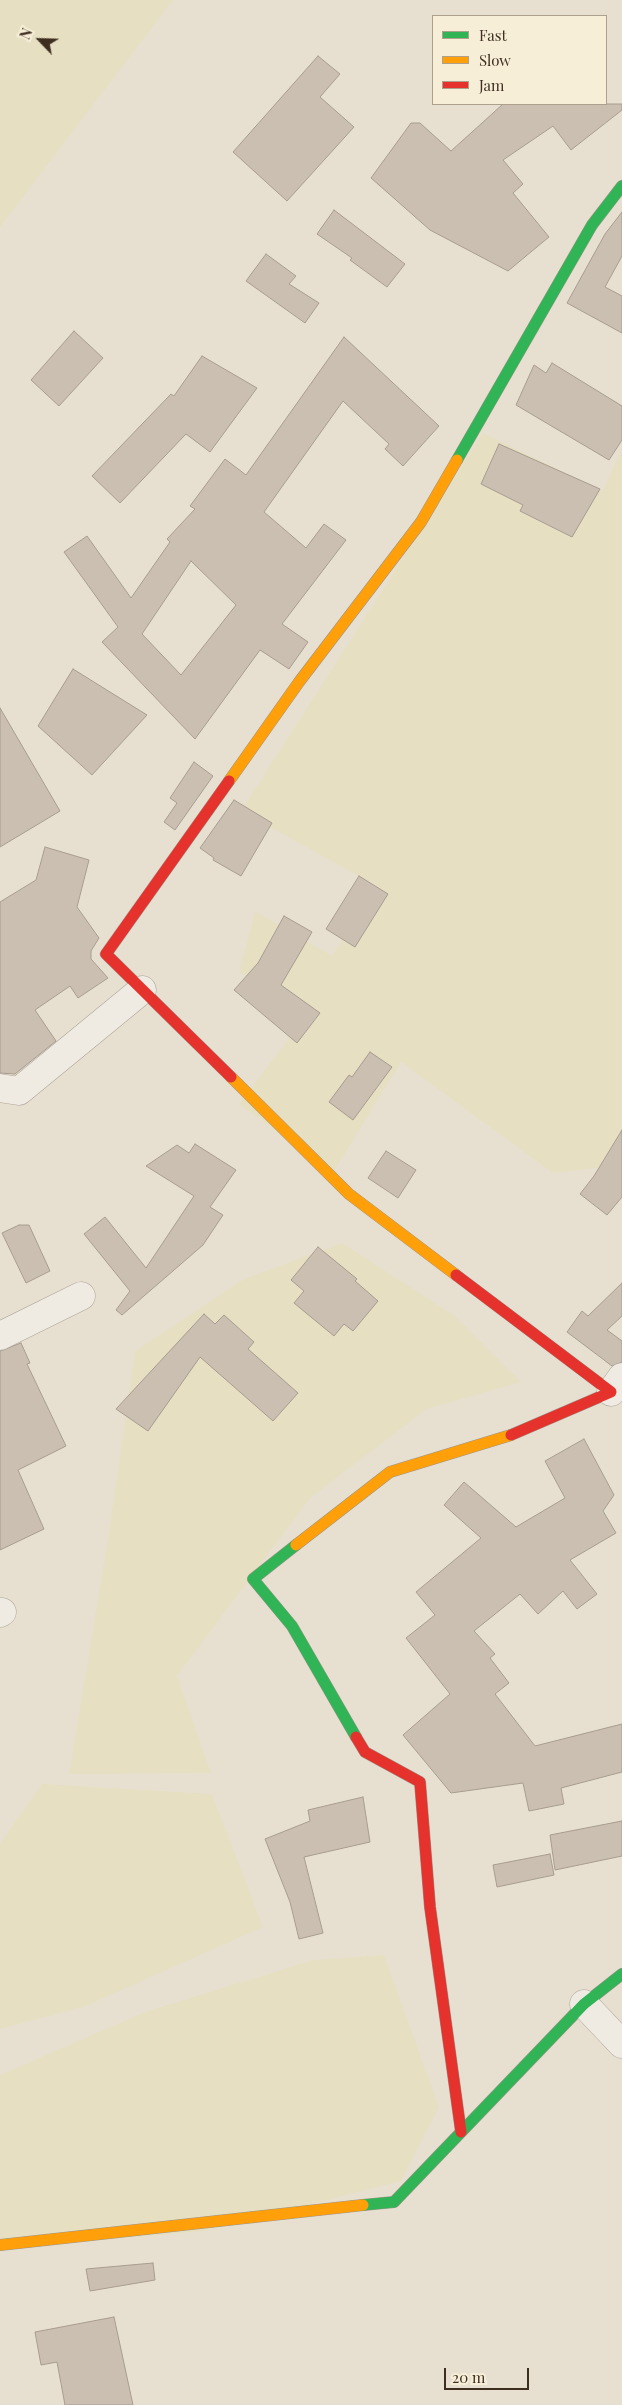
<!DOCTYPE html>
<style>
body{margin:0}
#map{position:relative;width:622px;height:2405px;overflow:hidden;background:#e7e0d1;font-family:"Playfair Display",serif}
canvas{display:block}
.legend{position:absolute;left:432px;top:15px;width:175px;height:90px;box-sizing:border-box;background:#f7eed8;border:1px solid #ada18e;margin:0;padding:6px 9px;list-style:none;font-size:15px;color:#3d2e20}
.legend li{display:flex;align-items:center;gap:10px;height:25px}
.legend b{width:25px;border:1px solid #ada18e}
.north{position:absolute;left:15px;top:15px;width:50px;height:50px;-webkit-text-stroke:4px #f7eed8;paint-order:stroke;rotate:294deg;font-size:14px;font-weight:700;line-height:20px;text-align:center;color:#3d2e20}
.north::after{content:'';display:block;margin:auto;width:18px;height:22px;background:#3d2e20;clip-path:polygon(50% 0,100% 100%,50% 72%,0 100%)}
.scale{position:absolute;left:444px;top:2368px;width:85px;height:22px;box-sizing:border-box;border:2px solid #3d2e20;border-top:0;padding-left:6px;font-size:15px;line-height:18px;white-space:nowrap;color:#3d2e20;-webkit-text-stroke:4px #f7eed8;paint-order:stroke}
</style>
<div id="map">
<canvas width="622" height="2405"></canvas>
<ul class="legend">
<li><b style="height:6px;background:#30b455"></b>Fast</li>
<li><b style="height:6px;background:#ff9f0a"></b>Slow</li>
<li><b style="height:6px;background:#e5322d"></b>Jam</li>
</ul>
<div class="north">N</div>
<div class="scale">20 m</div>
</div>
<script>
const g = document.querySelector('canvas').getContext('2d');
g.lineJoin = 'round';
function paint(path, color) {
  g.fillStyle = color;
  g.fill(path, 'evenodd');
}
function shape(rows) {
  const path = new Path2D();
  for (const r of rows) {
    path.moveTo(r[0], r[1]);
    for (let i = 2; i < r.length; i += 2) path.lineTo(r[i], r[i + 1]);
  }
  return path;
}
function strokePath(path, color, width, dash) {
  g.strokeStyle = color;
  g.lineWidth = width;
  g.lineCap = dash ? 'butt' : 'round';
  g.setLineDash(dash || []);
  g.stroke(path);
}
paint(shape([
 [0,0,173,0,0,227],
 [483,433,603,491,622,449,622,1165,553,1173,401,1062,334,1171,239,1104,310,1011,239,972,255,911,332,956,377,886,241,811],
 [342,1243,455,1316,521,1382,427,1409,310,1498,177,1676,211,1773,69,1774,109,1532,135,1351,244,1279],
 [42,1784,212,1794,263,1927,86,2006,0,2029,0,1843],
 [384,1955,439,2107,401,2181,206,2231,0,2248,0,2075,145,2012,313,1960]
]), '#e6dfc2');
const building = shape([
 [318,56,340,74,320,97,354,127,287,201,233,152,318,56],
 [503,104,622,104,622,110,571,150,553,126,503,160,523,184,513,193,549,237,508,271,430,230,371,178,411,123,420,123,451,151,503,104],
 [334,210,405,264,387,287,350,260,352,258,317,234,334,210],
 [622,212,622,256,605,287,622,296,622,333,567,303,605,234,622,212],
 [266,254,296,276,289,284,319,303,305,323,246,281,266,254],
 [74,331,103,358,59,406,31,380,74,331],
 [344,337,439,426,403,466,385,449,389,444,343,401,264,512,306,548,324,524,346,540,282,624,308,642,289,669,260,650,195,739,102,642,118,627,64,552,87,536,131,598,170,542,167,539,195,509,190,506,225,459,246,475,344,337],
 [191,561,236,605,181,675,142,634,191,561],
 [202,356,257,388,210,452,186,434,120,503,92,476,171,394,174,396,202,356],
 [552,363,622,406,622,440,609,460,516,405,534,365,546,373,552,363],
 [499,444,600,489,572,537,520,511,523,505,481,484,499,444],
 [73,669,147,715,92,775,38,726,73,669],
 [0,708,60,811,0,847,0,708],
 [194,762,213,776,175,830,164,822,177,803,170,798,194,762],
 [234,800,272,823,241,876,213,860,214,858,200,848,234,800],
 [45,847,89,860,77,907,99,938,91,951,91,959,108,978,78,998,70,986,35,1010,56,1041,15,1074,0,1073,0,902,36,880,45,847],
 [359,876,388,894,355,947,326,929,359,876],
 [284,916,312,932,281,985,320,1013,297,1043,234,990,258,963,284,916],
 [370,1052,392,1067,353,1120,329,1102,349,1075,352,1077,370,1052],
 [622,1130,622,1197,607,1215,580,1194,594,1176,622,1130],
 [195,1144,236,1170,210,1207,223,1215,203,1245,122,1315,116,1310,130,1291,84,1234,105,1217,146,1268,194,1196,146,1166,177,1145,189,1153,195,1144],
 [386,1151,416,1170,398,1198,368,1178,386,1151],
 [19,1225,29,1225,50,1271,26,1283,2,1233,19,1225],
 [318,1247,357,1279,355,1281,378,1301,353,1331,344,1324,334,1336,294,1303,304,1291,291,1280,318,1247],
 [622,1283,622,1316,607,1330,622,1341,622,1362,612,1366,567,1332,582,1311,588,1316,622,1283],
 [204,1314,215,1324,224,1315,254,1342,248,1349,298,1393,273,1421,200,1357,148,1431,116,1409,204,1314],
 [21,1343,30,1363,27,1364,66,1446,18,1470,44,1529,0,1550,0,1351,21,1343],
 [584,1439,614,1495,603,1511,616,1533,570,1560,597,1594,577,1609,563,1591,538,1614,520,1594,474,1631,495,1654,490,1658,509,1683,495,1694,535,1746,622,1724,622,1772,561,1788,564,1804,529,1811,523,1783,451,1793,403,1735,450,1694,406,1638,435,1615,416,1592,481,1538,444,1505,464,1482,516,1527,565,1498,545,1461,584,1439],
 [363,1797,370,1842,304,1857,323,1933,299,1939,290,1902,265,1839,310,1821,308,1810,363,1797],
 [622,1821,622,1856,555,1870,550,1835,622,1821],
 [550,1854,554,1875,497,1887,493,1865,550,1854],
 [153,2263,155,2280,90,2291,86,2269,153,2263],
 [114,2317,133,2405,65,2405,57,2362,41,2365,35,2332,114,2317]
]);
paint(building, '#cbbfb2');
strokePath(building, '#a89c90', 1);
const street = shape([
 [0,1088,19,1091,142,990],
 [0,1336,81,1296],
 [611,1392,622,1377],
 [0,1613,2,1612],
 [584,2004,622,2044]
]);
const fast = shape([
 [457,460,592,225,622,186],
 [296,1545,253,1579,292,1626,356,1737],
 [363,2205,394,2202,584,2004,622,1974]
]);
const slow = shape([
 [229,781,299,682,421,522,457,460],
 [231,1077,349,1194,456,1275],
 [296,1545,390,1472,511,1435],
 [0,2245,363,2205]
]);
const jam = shape([
 [229,781,106,954,231,1077],
 [456,1275,611,1392,511,1435],
 [356,1737,365,1752,420,1782,430,1907,461,2132]
]);
strokePath(street, '#ada599', 29);
strokePath(fast, '#9c958a', 12);
strokePath(slow, '#9c958a', 12);
strokePath(jam, '#9c958a', 12);
strokePath(street, '#efebe3', 28);
strokePath(fast, '#30b455', 11);
strokePath(slow, '#ff9f0a', 11);
strokePath(jam, '#e5322d', 11);
</script>
